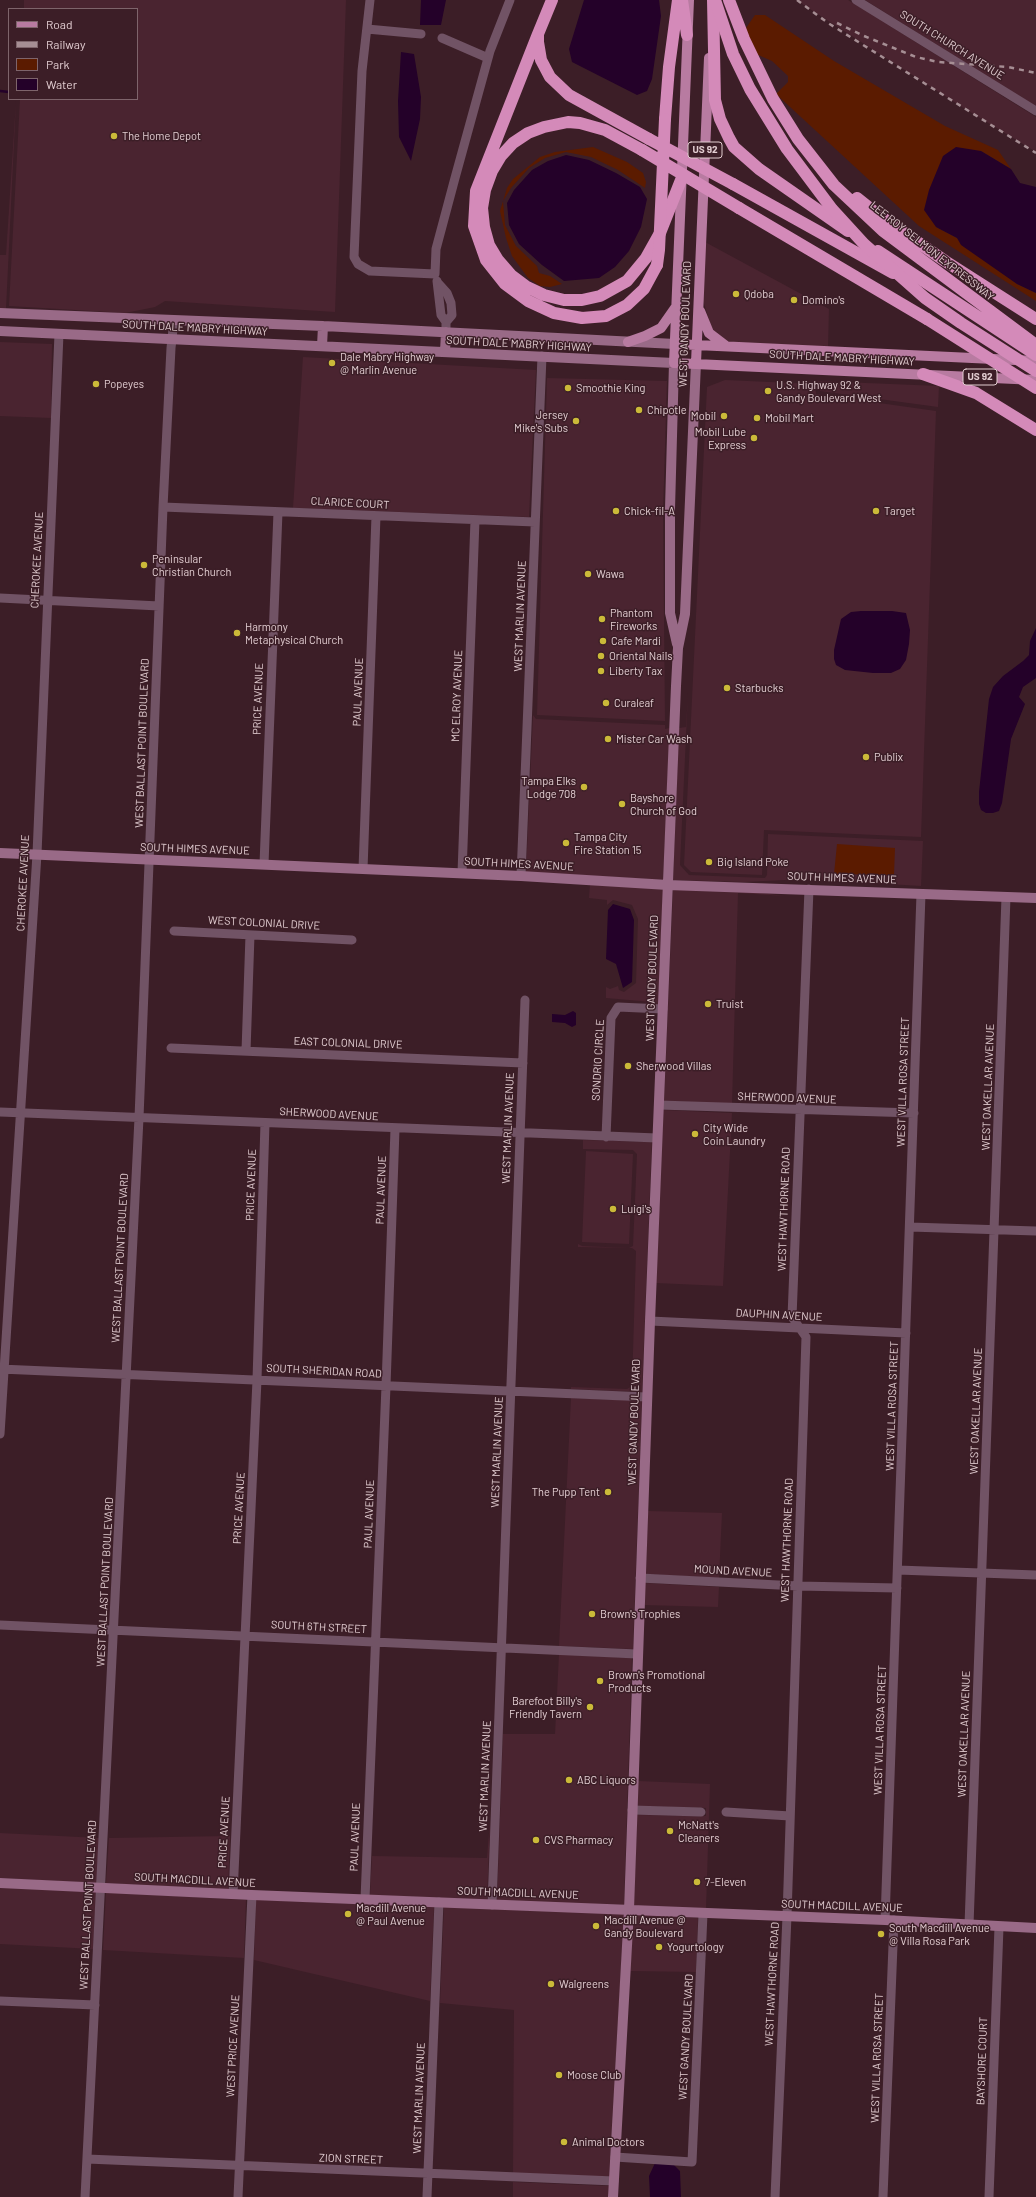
<!DOCTYPE html>
<style>
body{margin:0}
#map{position:relative;width:1036px;height:2197px;overflow:hidden;background:#3c1e27;font-family:Barlow,sans-serif}
canvas{display:block}
.legend{position:absolute;left:8px;top:8px;width:130px;height:92px;box-sizing:border-box;background:#3c1e27;border:1px solid #7e646b;margin:0;padding:5px 7px;list-style:none;font-size:12px;color:#e2cdd1}
.legend li{display:flex;align-items:center;gap:8px;height:20px}
.legend b{width:20px;border:1px solid #7e646b}
</style>
<div id="map">
<canvas width="1036" height="2197"></canvas>
<ul class="legend">
<li><b style="height:5px;background:#b87ba1"></b>Road</li>
<li><b style="height:5px;background:#a68e94"></b>Railway</li>
<li><b style="height:11px;background:#5b1b00"></b>Park</li>
<li><b style="height:11px;background:#240129"></b>Water</li>
</ul>
</div>
<script>
const g = document.querySelector('canvas').getContext('2d');
g.lineJoin = 'round';
function paint(path, color) {
  g.fillStyle = color;
  g.fill(path, 'evenodd');
}
function shape(rows) {
  const path = new Path2D();
  for (const r of rows) {
    path.moveTo(r[0], r[1]);
    for (let i = 2; i < r.length; i += 2) path.lineTo(r[i], r[i + 1]);
  }
  return path;
}
function strokePath(path, color, width, dash) {
  g.strokeStyle = color;
  g.lineWidth = width;
  g.lineCap = dash ? 'butt' : 'round';
  g.setLineDash(dash || []);
  g.stroke(path);
}
function write(font, color, halo, rows, align = 'center') {
  g.font = font + ' Barlow,sans-serif';
  g.lineWidth = 3;
  g.setLineDash([]);
  g.textBaseline = 'middle';
  g.strokeStyle = halo;
  g.fillStyle = color;
  for (const [text, x, y, turn = 0] of rows) {
    g.save();
    g.translate(x, y);
    g.rotate((+turn || 0) * Math.PI / 180);
    g.textAlign = isNaN(turn) ? turn : align;
    if (halo) g.strokeText(text, 0, 0);
    g.fillText(text, 0, 0);
    g.restore();
  }
}
paint(shape([
 [24,0,346,0,335,312,165,301,155,307,125,313,9,306,20,99,137,99,137,9,24,9],
 [796,0,848,0,1036,117,1036,152,962,107],
 [865,0,1036,0,1036,106,963,61],
 [16,101,6,309,0,309,0,255,6,255],
 [705,242,829,309,828,347,727,342,712,330,703,300],
 [0,342,52,344,51,418,0,416],
 [303,357,536,370,529,517,293,508],
 [547,378,667,381,663,513,665,721,537,715],
 [725,380,815,384,816,394,936,411,921,837,764,830,762,875,691,872,684,865,707,387],
 [818,381,939,386,938,407,820,391],
 [688,693,680,865,689,875,765,878,767,875,768,834,923,841,921,886,805,879,744,882,673,880,679,728,686,727],
 [533,715,536,719,665,725,665,729,670,728,663,880,526,872],
 [590,884,663,889,658,1005,652,1004,652,1002,606,998,606,987,610,989,618,986,619,990,624,992,636,983,638,919,632,905,613,900,607,905,607,900,589,898],
 [673,889,744,891,785,896,738,893,732,1104,664,1101],
 [663,1110,732,1113,723,1286,656,1283],
 [583,1140,652,1142,642,1392,571,1389,571,1387,627,1389,632,1386,636,1251,632,1248,578,1247,578,1244,582,1246,629,1248,633,1246,637,1154,633,1150,583,1149],
 [586,1151,633,1154,629,1244,582,1242],
 [571,1398,642,1401,633,1649,559,1646],
 [648,1511,722,1513,719,1578,646,1574],
 [645,1583,719,1587,718,1607,644,1605],
 [559,1654,632,1658,624,1905,497,1901,503,1734,555,1734],
 [638,1781,710,1784,706,1909,634,1906,637,1815,706,1816,706,1808,637,1806],
 [490,1821,487,1900,370,1895,372,1856,487,1858],
 [0,1833,99,1838,97,1883,0,1878],
 [230,1836,228,1890,106,1883,109,1838],
 [0,1887,96,1891,93,1949,0,1944],
 [106,1892,246,1900,244,1958,103,1950],
 [256,1900,434,1907,430,2001,254,1960],
 [444,1907,624,1914,609,2177,513,2173,514,2010,440,2003],
 [634,1914,698,1918,696,1972,630,1971],
 [513,2182,609,2186,608,2197,513,2197]
]), '#4a2430');
paint(shape([
 [755,15,765,15,834,61,945,126,998,150,1011,169,981,151,936,227,957,238,1017,284,1036,293,1036,301,919,226,776,94,788,82,788,76,772,61,756,54,748,43,746,28],
 [593,147,627,162,643,173,646,182,645,188,618,170,591,157,566,152,545,158,529,168,511,188,503,201,505,225,516,246,537,266,539,273,550,276,562,284,550,287,540,286,528,278,512,256,506,238,500,211,507,188,513,179,540,157,555,152],
 [837,844,895,848,894,875,834,874]
]), '#5b1b00');
paint(shape([
 [421,0,446,0,441,25,420,25],
 [584,0,659,0,661,16,652,79,647,91,637,95,572,62,569,49],
 [401,52,414,54,421,97,420,119,411,161,399,137,398,101],
 [956,147,981,151,1011,169,1020,183,1036,187,1036,293,1017,284,961,245,957,238,936,227,924,210,929,190,943,156],
 [566,155,589,160,616,173,640,187,647,199,641,227,629,251,615,267,599,278,564,281,542,265,519,244,509,225,507,203,514,190,532,170,548,161],
 [861,611,892,611,906,613,910,630,909,644,906,660,900,669,891,673,873,673,845,670,836,665,834,659,834,650,841,619,851,612],
 [1036,628,1036,678,1023,687,1019,697,1025,704,1011,739,1002,803,999,811,993,813,986,813,981,810,979,804,979,792,989,699,993,687,1003,676,1023,661,1029,655,1030,641],
 [613,904,630,909,634,920,632,982,623,988,616,964,606,959,608,910],
 [573,1011,576,1013,576,1025,572,1027,565,1023,552,1022,552,1014,565,1015],
 [655,2163,674,2165,680,2171,681,2197,650,2197,649,2176]
]), '#240129');
strokePath(shape([
 [0,91,9,92]
]), '#240129', 2.5);
strokePath(shape([
 [370,0,362,71,354,257,358,264,370,271,435,274,436,249,455,178,490,51,510,0],
 [856,0,1036,111],
 [367,29,421,34],
 [442,38,488,58],
 [437,281,441,315,446,322],
 [438,283,447,293,451,303,452,315,446,322,446,332],
 [163,507,535,522],
 [0,598,159,606],
 [264,864,278,512],
 [363,869,376,516],
 [462,873,475,520],
 [521,876,542,356],
 [174,931,352,940],
 [171,1048,523,1063],
 [246,1051,250,935],
 [659,1105,914,1113],
 [0,1112,657,1138],
 [606,1137,611,1018,618,1007,663,1009],
 [910,1227,1036,1231],
 [650,1321,906,1333],
 [0,1369,647,1397],
 [0,1434,37,854,59,334],
 [898,1570,1036,1575],
 [640,1578,798,1586,897,1588],
 [0,1625,637,1654],
 [632,1810,701,1812],
 [726,1812,790,1816],
 [233,1894,257,1380,265,1123],
 [365,1899,386,1386,395,1129],
 [492,1905,525,1000],
 [885,1920,921,894],
 [969,1925,1006,897],
 [0,2001,95,2005],
 [615,2157,692,2162,703,1914],
 [87,2159,614,2181],
 [85,2197,139,1118,163,507,171,348,174,320],
 [238,2197,252,1895],
 [427,2197,439,1902],
 [775,2197,787,1916,806,1337,792,1317,809,889],
 [883,2197,894,1920],
 [989,2197,999,1927]
]), '#715365', 9);
strokePath(shape([
 [0,313,323,326,675,344],
 [0,331,674,363,670,509,670,613,677,644],
 [322,346,323,326],
 [445,352,446,332],
 [0,853,521,876,668,885,1036,898],
 [0,1883,252,1895,885,1920,1036,1928],
 [613,2197,629,1910,650,1321,676,686,678,648,685,614,696,363]
]), '#996a87', 10);
strokePath(shape([
 [689,0,674,363,1036,380],
 [700,311,709,333,726,346],
 [628,342,645,336,661,328,675,308],
 [675,344,1036,361],
 [696,363,709,58]
]), '#b87ba1', 10);
strokePath(shape([
 [552,0,538,34,538,42,541,60,550,77,569,95,649,139],
 [682,0,687,35],
 [713,0,715,100,720,119,729,138,734,147,759,169,848,231],
 [729,0,744,39,773,99,798,139,834,185,883,231,1036,345],
 [538,34,476,191,474,226,486,260,505,284,528,301,554,313,582,318,606,316,627,305,644,289,657,265],
 [665,119,669,67,678,0],
 [642,150,605,130,580,123,568,122,544,127,528,133,513,143,501,156,492,171,485,190,482,208,484,227,489,245,498,260,511,275,527,287,544,295,564,300,582,300,600,296,627,281,646,258,660,233,681,180],
 [733,184,893,273],
 [857,198,877,214,945,261,1036,319],
 [739,208,927,319],
 [878,251,1036,355],
 [923,374,976,393,1036,430]
]), '#d48ab9', 12);
strokePath(shape([
 [797,0,828,23,1036,153],
 [837,23,864,36,916,57,938,62,1008,67,1036,73]
]), '#a68e94', 2.5, [5, 5]);
strokePath(shape([
 [715,0,733,54,750,89,787,149,832,209,864,244,925,298,961,323,1036,371],
 [649,139,733,184],
 [642,150,739,208],
 [657,265,659,250,665,119],
 [927,319,1036,388]
]), '#d48ab9', 12);
for (const [x, y, r, color] of [
 [114,136,4,"#cbba39"],
 [736,294,4,"#cbba39"],
 [794,300,4,"#cbba39"],
 [332,363,4,"#cbba39"],
 [96,384,4,"#cbba39"],
 [568,388,4,"#cbba39"],
 [768,391,4,"#cbba39"],
 [639,410,4,"#cbba39"],
 [724,416,4,"#cbba39"],
 [757,418,4,"#cbba39"],
 [576,421,4,"#cbba39"],
 [754,438,4,"#cbba39"],
 [616,511,4,"#cbba39"],
 [876,511,4,"#cbba39"],
 [144,565,4,"#cbba39"],
 [588,574,4,"#cbba39"],
 [602,619,4,"#cbba39"],
 [237,633,4,"#cbba39"],
 [603,641,4,"#cbba39"],
 [601,656,4,"#cbba39"],
 [601,671,4,"#cbba39"],
 [727,688,4,"#cbba39"],
 [606,703,4,"#cbba39"],
 [608,739,4,"#cbba39"],
 [866,757,4,"#cbba39"],
 [584,787,4,"#cbba39"],
 [622,804,4,"#cbba39"],
 [566,843,4,"#cbba39"],
 [709,862,4,"#cbba39"],
 [708,1004,4,"#cbba39"],
 [628,1066,4,"#cbba39"],
 [695,1134,4,"#cbba39"],
 [613,1209,4,"#cbba39"],
 [608,1492,4,"#cbba39"],
 [592,1614,4,"#cbba39"],
 [600,1681,4,"#cbba39"],
 [590,1707,4,"#cbba39"],
 [569,1780,4,"#cbba39"],
 [670,1831,4,"#cbba39"],
 [536,1840,4,"#cbba39"],
 [697,1882,4,"#cbba39"],
 [348,1914,4,"#cbba39"],
 [596,1926,4,"#cbba39"],
 [881,1934,4,"#cbba39"],
 [659,1947,4,"#cbba39"],
 [551,1984,4,"#cbba39"],
 [559,2075,4,"#cbba39"],
 [564,2142,4,"#cbba39"]
]) {
  const dot = new Path2D();
  dot.arc(x, y, r, 0, 2 * Math.PI);
  g.fillStyle = color;
  g.fill(dot);
  strokePath(dot, '#3c1e27', 1.5);
}
for (const [x, y, w] of [
 [705,150,34],
 [980,377,34]
]) {
  const box = new Path2D();
  box.roundRect(x - w / 2, y - 8, w, 16, 3);
  g.fillStyle = '#3c1e27';
  g.fill(box);
  strokePath(box, '#e2cdd1', 1);
}
write('bold 10px', '#e2cdd1', null, [
 ["US 92",705,150],
 ["US 92",980,377]
]);
write('11px', '#e2cdd1', '#3c1e27', [
 ["SOUTH CHURCH AVENUE",952,45,32],
 ["LEE ROY SELMON EXPRESSWAY",932,251,38],
 ["WEST GANDY BOULEVARD",685,324,-88],
 ["SOUTH DALE MABRY HIGHWAY",195,328,3],
 ["SOUTH DALE MABRY HIGHWAY",519,344,3],
 ["SOUTH DALE MABRY HIGHWAY",842,358,3],
 ["CLARICE COURT",350,503,3],
 ["CHEROKEE AVENUE",37,560,-87],
 ["WEST MARLIN AVENUE",520,616,-88],
 ["PAUL AVENUE",358,692,-88],
 ["MC ELROY AVENUE",457,696,-88],
 ["PRICE AVENUE",258,699,-88],
 ["WEST BALLAST POINT BOULEVARD",142,743,-88],
 ["SOUTH HIMES AVENUE",195,849,2],
 ["SOUTH HIMES AVENUE",519,864,3],
 ["SOUTH HIMES AVENUE",842,878,2],
 ["CHEROKEE AVENUE",23,883,-87],
 ["WEST COLONIAL DRIVE",264,923,3],
 ["WEST GANDY BOULEVARD",652,978,-88],
 ["EAST COLONIAL DRIVE",348,1043,2],
 ["SONDRIO CIRCLE",598,1060,-87],
 ["WEST VILLA ROSA STREET",903,1082,-88],
 ["WEST OAKELLAR AVENUE",988,1087,-88],
 ["SHERWOOD AVENUE",787,1098,2],
 ["SHERWOOD AVENUE",329,1114,3],
 ["WEST MARLIN AVENUE",508,1128,-88],
 ["PRICE AVENUE",251,1185,-88],
 ["PAUL AVENUE",381,1190,-88],
 ["WEST HAWTHORNE ROAD",784,1209,-88],
 ["WEST BALLAST POINT BOULEVARD",120,1258,-87],
 ["DAUPHIN AVENUE",779,1315,3],
 ["SOUTH SHERIDAN ROAD",324,1371,3],
 ["WEST VILLA ROSA STREET",892,1406,-88],
 ["WEST OAKELLAR AVENUE",976,1411,-88],
 ["WEST GANDY BOULEVARD",634,1422,-88],
 ["WEST MARLIN AVENUE",497,1452,-88],
 ["PRICE AVENUE",239,1508,-87],
 ["PAUL AVENUE",369,1514,-88],
 ["WEST HAWTHORNE ROAD",787,1540,-88],
 ["MOUND AVENUE",733,1571,3],
 ["WEST BALLAST POINT BOULEVARD",105,1582,-87],
 ["SOUTH 6TH STREET",319,1627,3],
 ["WEST VILLA ROSA STREET",880,1730,-88],
 ["WEST OAKELLAR AVENUE",964,1734,-88],
 ["WEST MARLIN AVENUE",485,1776,-88],
 ["PRICE AVENUE",224,1832,-87],
 ["PAUL AVENUE",355,1837,-88],
 ["SOUTH MACDILL AVENUE",195,1880,3],
 ["SOUTH MACDILL AVENUE",518,1893,2],
 ["WEST BALLAST POINT BOULEVARD",88,1905,-87],
 ["SOUTH MACDILL AVENUE",842,1906,2],
 ["WEST HAWTHORNE ROAD",772,1984,-87],
 ["WEST GANDY BOULEVARD",686,2037,-87],
 ["WEST PRICE AVENUE",233,2046,-87],
 ["WEST VILLA ROSA STREET",877,2058,-88],
 ["BAYSHORE COURT",982,2061,-88],
 ["WEST MARLIN AVENUE",419,2098,-88],
 ["ZION STREET",351,2159,2]
]);
write('11px', '#e2cdd1', '#3c1e27', [
 ["The Home Depot",122,136],
 ["Qdoba",744,294],
 ["Domino's",802,300],
 ["Dale Mabry Highway",340,357],
 ["@ Marlin Avenue",340,370],
 ["Popeyes",104,384],
 ["U.S. Highway 92 &",776,385],
 ["Gandy Boulevard West",776,398],
 ["Smoothie King",576,388],
 ["Chipotle",647,410],
 ["Jersey",568,415,"right"],
 ["Mike's Subs",568,428,"right"],
 ["Mobil",716,416,"right"],
 ["Mobil Mart",765,418],
 ["Mobil Lube",746,432,"right"],
 ["Express",746,445,"right"],
 ["Chick-fil-A",624,511],
 ["Target",884,511],
 ["Peninsular",152,559],
 ["Christian Church",152,572],
 ["Wawa",596,574],
 ["Phantom",610,613],
 ["Fireworks",610,626],
 ["Harmony",245,627],
 ["Metaphysical Church",245,640],
 ["Cafe Mardi",611,641],
 ["Oriental Nails",609,656],
 ["Liberty Tax",609,671],
 ["Starbucks",735,688],
 ["Curaleaf",614,703],
 ["Mister Car Wash",616,739],
 ["Publix",874,757],
 ["Tampa Elks",576,781,"right"],
 ["Lodge 708",576,794,"right"],
 ["Bayshore",630,798],
 ["Church of God",630,811],
 ["Tampa City",574,837],
 ["Fire Station 15",574,850],
 ["Big Island Poke",717,862],
 ["Truist",716,1004],
 ["Sherwood Villas",636,1066],
 ["City Wide",703,1128],
 ["Coin Laundry",703,1141],
 ["Luigi's",621,1209],
 ["The Pupp Tent",600,1492,"right"],
 ["Brown's Trophies",600,1614],
 ["Brown's Promotional",608,1675],
 ["Products",608,1688],
 ["Barefoot Billy's",582,1701,"right"],
 ["Friendly Tavern",582,1714,"right"],
 ["ABC Liquors",577,1780],
 ["McNatt's",678,1825],
 ["Cleaners",678,1838],
 ["CVS Pharmacy",544,1840],
 ["7-Eleven",705,1882],
 ["Macdill Avenue",356,1908],
 ["@ Paul Avenue",356,1921],
 ["Macdill Avenue @",604,1920],
 ["Gandy Boulevard",604,1933],
 ["South Macdill Avenue",889,1928],
 ["@ Villa Rosa Park",889,1941],
 ["Yogurtology",667,1947],
 ["Walgreens",559,1984],
 ["Moose Club",567,2075],
 ["Animal Doctors",572,2142]
], 'left');
</script>
